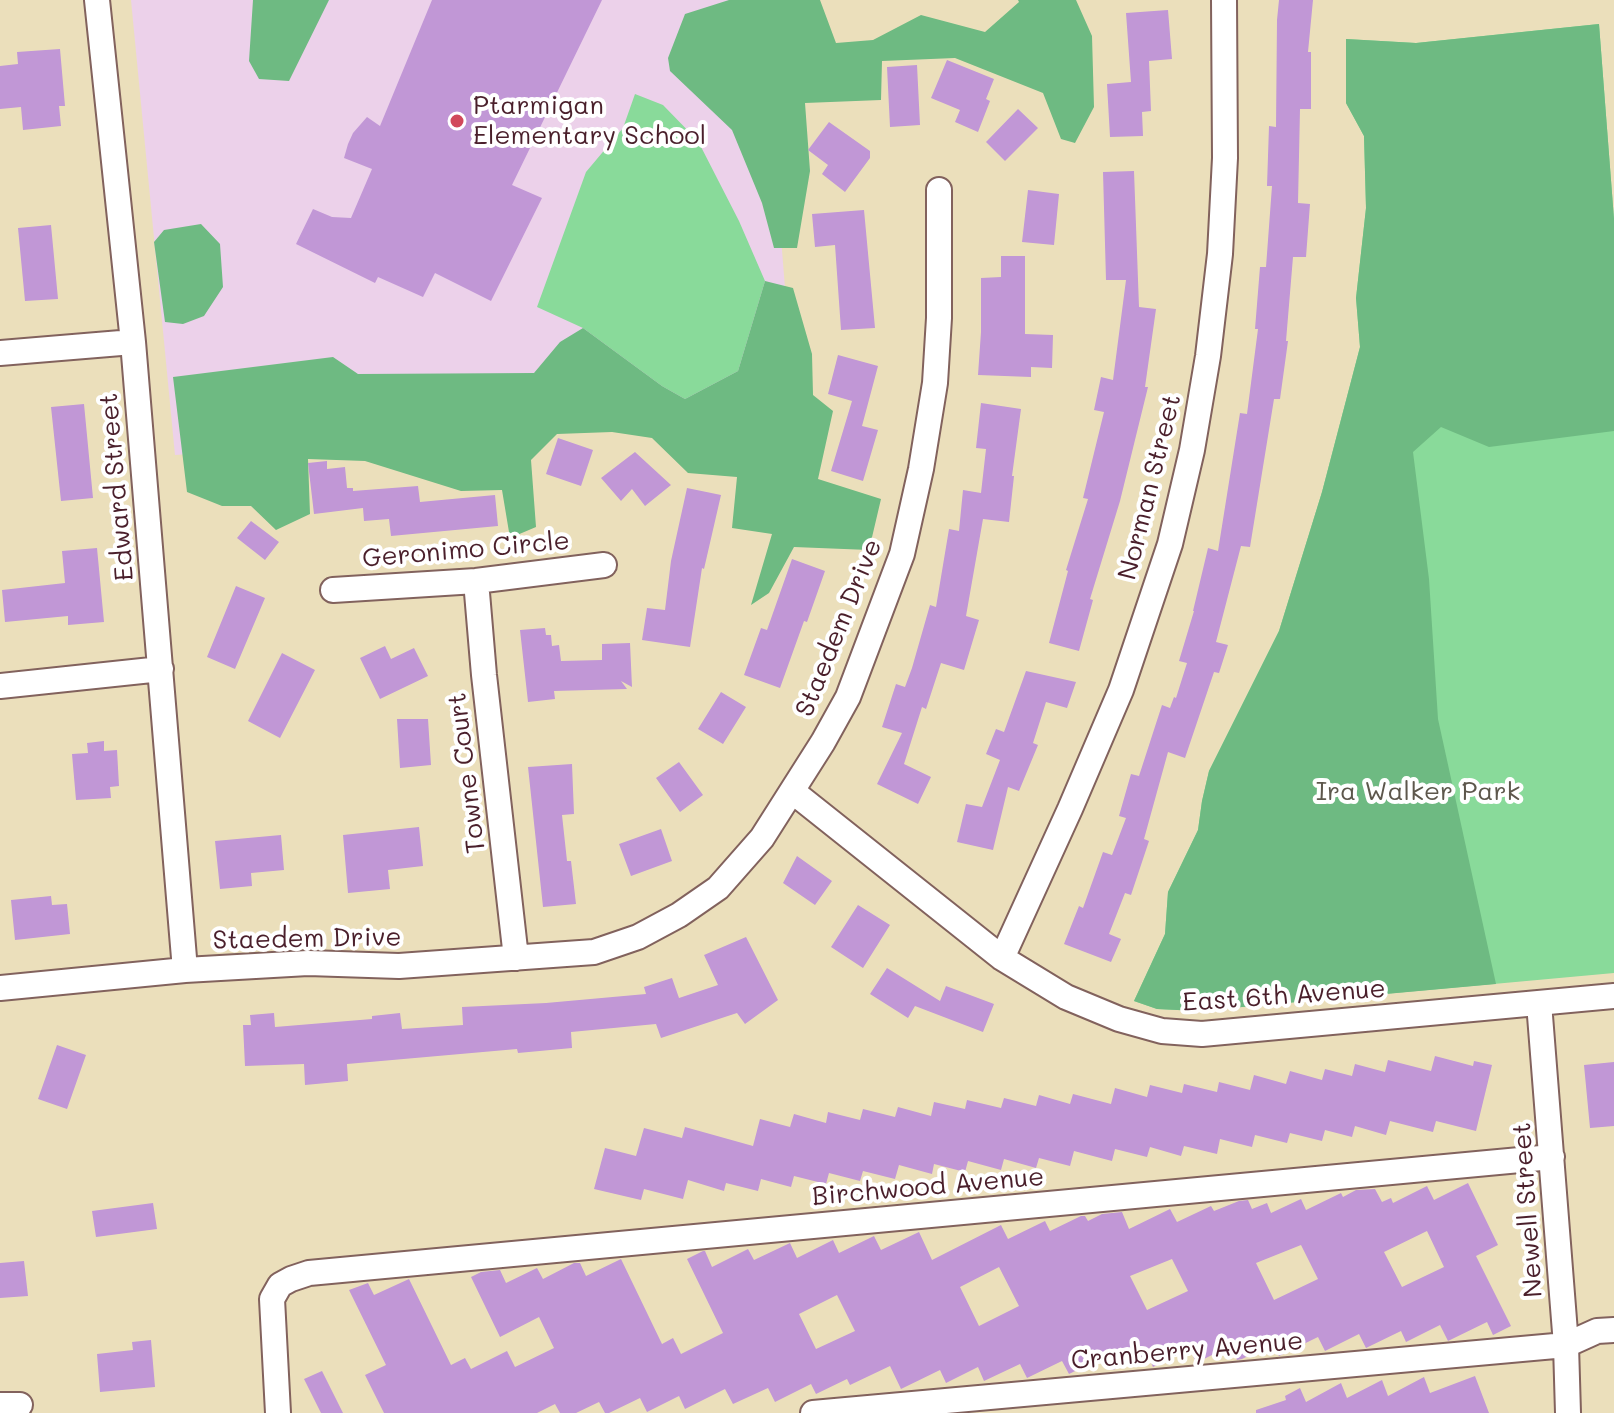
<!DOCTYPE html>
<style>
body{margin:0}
canvas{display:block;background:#ebdfbb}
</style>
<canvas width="1614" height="1413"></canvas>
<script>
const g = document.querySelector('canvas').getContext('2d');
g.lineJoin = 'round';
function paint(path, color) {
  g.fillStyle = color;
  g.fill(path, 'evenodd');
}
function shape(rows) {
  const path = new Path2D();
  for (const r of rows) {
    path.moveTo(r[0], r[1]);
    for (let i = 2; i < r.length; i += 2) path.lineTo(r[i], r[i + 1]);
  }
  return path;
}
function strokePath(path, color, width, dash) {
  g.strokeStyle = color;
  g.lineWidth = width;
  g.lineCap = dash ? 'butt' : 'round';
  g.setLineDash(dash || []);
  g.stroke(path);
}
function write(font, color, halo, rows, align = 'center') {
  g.font = font + ' Mali,sans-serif';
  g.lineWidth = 8;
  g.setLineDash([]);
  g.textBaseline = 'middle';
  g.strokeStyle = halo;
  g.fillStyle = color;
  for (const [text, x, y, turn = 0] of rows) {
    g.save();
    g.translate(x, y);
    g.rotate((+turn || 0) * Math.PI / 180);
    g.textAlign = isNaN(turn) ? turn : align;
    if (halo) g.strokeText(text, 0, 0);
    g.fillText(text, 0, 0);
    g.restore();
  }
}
paint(shape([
 [131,0,762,0,795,413,175,455]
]), '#ecd1ea');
paint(shape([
 [1599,24,1614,219,1614,973,1198,1011,1157,1009,1134,1001,1165,934,1168,892,1198,830,1202,801,1209,771,1279,631,1322,492,1360,347,1356,298,1366,208,1364,136,1346,103,1346,39,1416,43],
 [635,94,663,105,698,141,739,221,765,281,738,371,685,399,662,386,583,328,537,307,586,172,623,128]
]), '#89da9a');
paint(shape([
 [253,0,329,0,289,81,259,79,249,61],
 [729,0,820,0,836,43,873,40,921,15,985,32,1019,2,1018,0,1076,0,1092,36,1094,107,1075,143,1061,139,1043,93,955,58,882,61,881,100,805,103,810,171,797,248,774,248,762,203,732,130,670,71,668,58,685,14],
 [1599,24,1614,219,1614,431,1489,447,1441,427,1413,452,1429,579,1438,719,1496,984,1198,1011,1157,1009,1134,1001,1165,934,1168,892,1198,830,1202,801,1209,771,1279,631,1322,492,1360,347,1356,298,1366,208,1364,136,1346,103,1346,39,1416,43],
 [201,224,220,244,223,287,204,316,183,324,165,322,154,242,164,230],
 [765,281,793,288,812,354,813,395,833,411,818,479,881,499,869,550,794,547,769,593,751,605,772,534,732,528,737,477,688,473,652,438,612,432,557,434,531,460,536,527,510,538,502,490,461,491,365,461,308,459,310,514,276,530,251,506,222,506,187,492,173,377,333,357,358,374,534,373,560,342,583,328,662,386,685,399,738,371]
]), '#6eba82');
paint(shape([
 [432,0,602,0,512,185,542,198,491,301,435,273,423,297,378,277,375,283,296,244,313,209,332,217,351,218,372,169,344,158,348,144,353,133,367,117,380,126],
 [1279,0,1313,0,1308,52,1311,52,1311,109,1300,109,1298,203,1310,204,1306,257,1293,257,1286,341,1288,341,1280,399,1274,399,1250,547,1241,546,1216,642,1228,645,1219,673,1214,672,1185,758,1168,752,1144,839,1149,841,1131,895,1125,893,1109,934,1121,939,1111,962,1064,944,1079,906,1083,908,1103,852,1112,855,1126,818,1119,816,1131,774,1139,776,1162,705,1170,708,1174,697,1176,698,1187,663,1179,661,1194,611,1193,611,1208,548,1218,551,1240,413,1247,414,1258,329,1255,329,1260,267,1266,267,1272,186,1267,186,1269,126,1276,127,1277,20],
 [1168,10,1172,59,1149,61,1151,111,1142,112,1143,136,1110,137,1107,84,1131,82,1126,13],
 [60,49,65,106,59,106,61,126,23,130,21,107,0,109,0,66,18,64,17,52],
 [947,60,994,79,986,99,990,101,978,132,955,122,960,110,931,98],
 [917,65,920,125,890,127,887,67],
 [1018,109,1038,128,1005,161,986,142],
 [829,122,870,151,870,158,845,192,822,174,828,165,808,150],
 [1134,171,1139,307,1156,309,1145,387,1148,387,1120,501,1090,599,1093,600,1079,651,1049,643,1068,571,1066,570,1088,499,1083,498,1104,412,1094,410,1101,377,1113,380,1126,280,1106,280,1103,172],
 [1028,190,1059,194,1054,245,1022,242],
 [864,210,875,328,841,330,835,245,815,247,812,214],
 [51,225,58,299,25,301,18,228],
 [1001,256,1025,256,1025,334,1053,335,1052,368,1031,367,1031,377,978,375,981,332,981,278,1001,277],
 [838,355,878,366,862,426,878,430,863,481,831,471,852,401,828,394],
 [981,403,1021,409,1012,476,1014,476,1009,522,983,519,966,616,979,620,964,670,941,663,926,709,922,707,904,764,931,777,918,804,877,784,902,733,882,727,896,684,905,687,912,668,930,605,936,607,949,529,959,531,963,490,981,493,986,449,976,448],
 [84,404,93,498,61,501,51,407],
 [558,438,593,450,581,486,546,474],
 [635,452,671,485,645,506,632,489,621,501,601,478],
 [327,461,327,469,345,467,347,488,353,488,353,491,418,486,420,502,495,495,498,526,391,536,389,519,364,521,363,508,314,514,308,463],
 [687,488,721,495,704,569,702,568,690,647,642,640,647,608,665,610,671,561],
 [251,521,279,542,265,560,237,538],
 [97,548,104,622,68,625,68,616,5,622,2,590,65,583,62,551],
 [792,559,825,571,807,622,804,621,780,688,744,675,761,628,767,630],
 [236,586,265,598,235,669,207,657],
 [545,628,546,635,551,635,552,646,559,645,561,661,602,660,602,644,630,643,632,687,621,681,627,689,554,691,555,699,528,702,520,630],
 [385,646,391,659,414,648,428,676,380,699,360,658],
 [282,653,315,670,280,738,248,721],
 [1026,671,1076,682,1067,708,1046,702,1033,743,1038,745,1019,791,1008,787,993,850,957,842,966,804,982,807,1000,760,986,754,996,729,1004,732],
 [721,692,746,707,723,744,698,729],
 [397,719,428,719,431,765,400,768],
 [104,741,104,751,117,750,119,786,110,787,111,798,76,800,72,754,88,753,87,743],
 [679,762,703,795,680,812,656,778],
 [572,764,574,814,562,815,567,861,571,861,576,904,543,907,528,767],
 [419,827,423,866,388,870,390,889,348,893,343,835],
 [661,829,672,861,631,876,619,844],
 [281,835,284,870,251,873,252,886,220,889,215,841],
 [797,856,832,881,815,905,783,883],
 [51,896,52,905,67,904,70,934,15,940,11,900],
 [858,905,890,925,863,968,831,947],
 [746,937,778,1000,745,1024,737,1013,661,1038,656,1024,571,1032,572,1048,518,1053,517,1049,347,1064,348,1081,305,1085,304,1064,245,1066,243,1025,251,1025,250,1015,274,1013,275,1027,372,1019,372,1016,400,1013,402,1029,463,1025,462,1007,546,1003,646,994,644,987,672,978,679,998,718,985,704,955],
 [887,968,940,1001,946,986,994,1004,983,1032,915,1006,908,1018,870,994],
 [57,1045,86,1055,67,1109,38,1099],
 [1435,1056,1473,1066,1474,1061,1492,1065,1476,1131,1436,1121,1433,1132,1390,1121,1386,1135,1355,1126,1352,1137,1325,1130,1322,1141,1290,1133,1287,1143,1255,1135,1252,1147,1220,1139,1217,1154,1184,1146,1181,1156,1150,1147,1147,1157,1115,1149,1112,1161,1074,1151,1070,1166,1039,1158,1036,1168,1004,1159,1001,1170,968,1161,965,1172,934,1164,932,1174,899,1165,895,1179,863,1171,860,1181,829,1173,826,1184,794,1176,791,1187,761,1179,758,1191,726,1183,724,1191,688,1180,683,1199,644,1189,641,1200,594,1189,605,1148,636,1156,644,1128,682,1138,685,1127,753,1146,760,1119,790,1127,794,1114,826,1123,828,1112,860,1120,863,1109,895,1117,898,1107,931,1116,934,1102,965,1109,967,1100,1001,1108,1004,1098,1036,1106,1039,1095,1070,1104,1073,1094,1111,1104,1115,1088,1147,1097,1150,1085,1182,1093,1184,1084,1217,1092,1219,1082,1250,1090,1254,1075,1286,1084,1290,1071,1322,1080,1325,1069,1352,1076,1355,1064,1385,1072,1388,1060,1431,1071],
 [1614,1062,1614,1126,1590,1128,1584,1065],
 [1468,1183,1498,1245,1476,1256,1511,1326,1493,1335,1487,1322,1448,1341,1440,1325,1406,1342,1401,1331,1366,1348,1359,1334,1325,1351,1318,1337,1279,1356,1273,1344,1242,1359,1237,1360,1230,1346,1196,1363,1190,1349,1153,1367,1147,1354,1113,1370,1106,1356,1069,1374,1062,1361,1027,1378,1020,1364,984,1381,978,1367,946,1383,940,1370,901,1389,890,1366,850,1385,847,1379,816,1394,811,1384,775,1402,768,1388,733,1404,725,1389,685,1409,679,1396,647,1412,640,1398,609,1413,605,1413,599,1402,576,1413,560,1413,555,1404,537,1413,384,1413,365,1375,386,1365,349,1290,368,1283,374,1295,409,1279,451,1365,465,1358,471,1369,507,1351,515,1367,554,1348,539,1317,500,1337,471,1277,481,1272,500,1270,506,1283,537,1268,543,1279,574,1263,580,1263,586,1276,621,1259,662,1344,673,1338,681,1354,723,1333,687,1259,703,1251,705,1251,712,1267,748,1249,754,1260,790,1243,797,1258,833,1240,839,1253,874,1236,881,1250,919,1232,932,1260,1001,1225,1008,1239,1045,1221,1050,1231,1081,1216,1085,1216,1088,1221,1102,1214,1122,1212,1129,1229,1170,1209,1177,1222,1211,1206,1214,1211,1239,1201,1248,1200,1252,1209,1267,1203,1271,1213,1301,1199,1306,1210,1341,1193,1343,1197,1356,1190,1375,1189,1382,1202,1391,1198,1393,1203,1427,1186,1434,1200],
 [1427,1231,1444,1267,1402,1287,1384,1252],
 [1301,1245,1318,1279,1274,1300,1256,1263],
 [1172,1259,1188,1291,1147,1310,1130,1276],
 [999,1267,1019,1306,979,1326,960,1287],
 [837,1295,855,1331,816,1349,799,1314],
 [153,1203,157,1229,96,1237,92,1211],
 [24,1261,28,1296,0,1298,0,1263],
 [151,1340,155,1387,100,1392,97,1354,133,1350,132,1342],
 [322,1371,343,1413,321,1413,304,1379],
 [1475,1376,1489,1413,1256,1413,1256,1410,1286,1400,1285,1396,1300,1388,1306,1402,1341,1383,1347,1398,1382,1380,1388,1396,1424,1377,1430,1393]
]), '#c197d6');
const minor = shape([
 [97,0,133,342,185,970],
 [0,353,133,342],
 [476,581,484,675,516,958],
 [333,590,476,581,604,565],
 [0,686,161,669],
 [792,791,1002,958,1066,997,1119,1019,1162,1031,1202,1034,1614,996],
 [1002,958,1070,809,1121,690,1170,544,1192,450,1208,356,1220,254,1225,158,1224,0],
 [0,988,185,970,308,963,399,966,594,952,638,937,679,915,718,888,762,838,823,742,848,697,902,554,921,469,935,383,939,318,939,190],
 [1539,1003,1566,1345,1568,1413],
 [0,1405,20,1405],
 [278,1413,272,1299,280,1285,291,1279,309,1273,1552,1157],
 [813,1413,1566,1345,1597,1331,1614,1330]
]);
strokePath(minor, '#82625d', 28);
strokePath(minor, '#fff', 24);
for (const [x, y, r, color] of [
 [457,121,8,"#d1495b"]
]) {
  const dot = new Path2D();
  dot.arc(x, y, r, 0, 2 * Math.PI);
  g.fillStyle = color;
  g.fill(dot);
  strokePath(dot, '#fff', 3);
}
write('26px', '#4a1f2b', '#fff', [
 ["Ptarmigan",473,106],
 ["Elementary School",473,136]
], 'left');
write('26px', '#4a1f2b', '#fff', [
 ["Edward Street",117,487,-95],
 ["Norman Street",1150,487,-76],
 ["Geronimo Circle",466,550,-5],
 ["Staedem Drive",839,628,-68],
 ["Towne Court",467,773,-97],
 ["Staedem Drive",307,939,-1],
 ["East 6th Avenue",1284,996,-4],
 ["Birchwood Avenue",928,1187,-5],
 ["Newell Street",1528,1210,-94],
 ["Cranberry Avenue",1187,1351,-5]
]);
write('26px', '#5d574c', '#fff', [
 ["Ira Walker Park",1418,792]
]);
</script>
